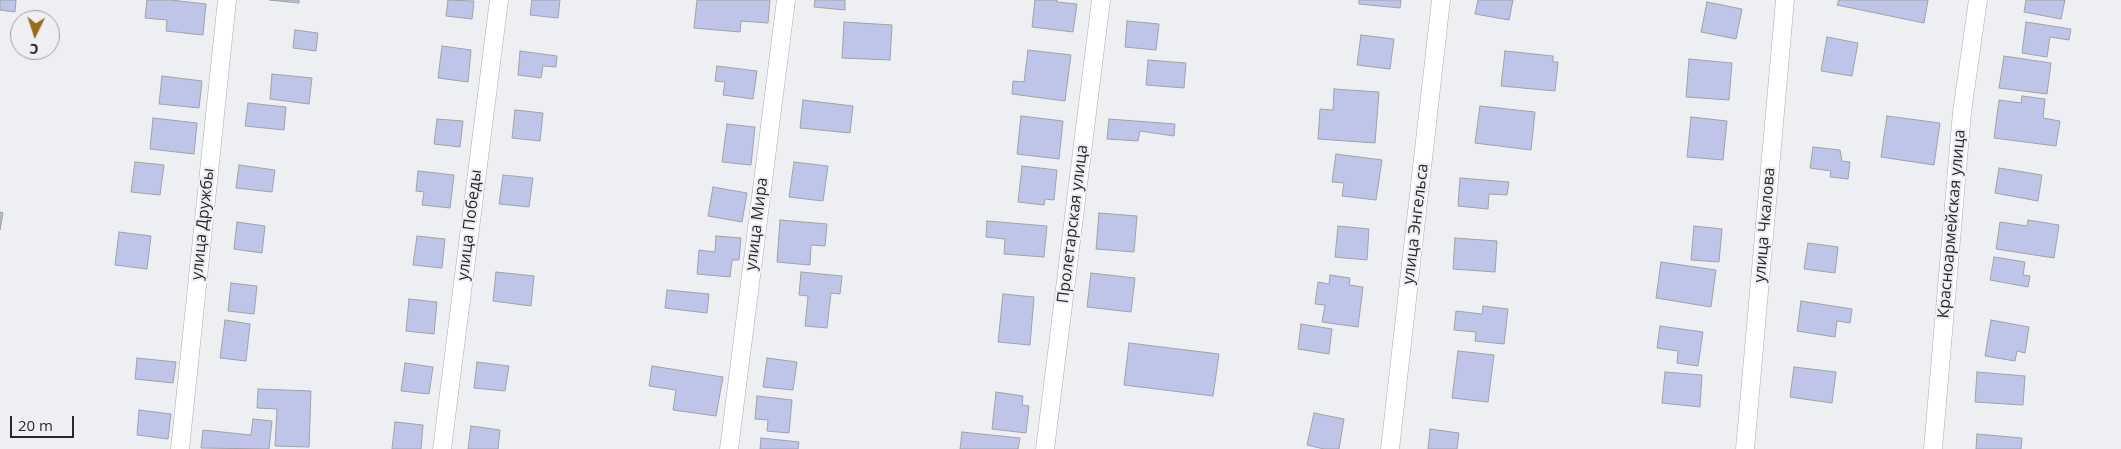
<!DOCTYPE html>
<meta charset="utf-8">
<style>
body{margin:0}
#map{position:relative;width:2121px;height:449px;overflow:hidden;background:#eeeff3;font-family:"Open Sans",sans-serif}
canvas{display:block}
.north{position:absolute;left:10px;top:10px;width:50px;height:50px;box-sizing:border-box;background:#eeeff3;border:1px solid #9f9fa3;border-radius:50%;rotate:184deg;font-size:14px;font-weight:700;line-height:20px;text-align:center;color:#28282a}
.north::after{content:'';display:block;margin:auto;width:18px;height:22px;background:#976d19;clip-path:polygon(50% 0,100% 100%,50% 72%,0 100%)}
.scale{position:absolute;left:10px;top:416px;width:64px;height:22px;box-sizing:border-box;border:2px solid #28282a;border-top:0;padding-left:6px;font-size:15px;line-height:18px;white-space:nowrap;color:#28282a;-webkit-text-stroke:4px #eeeff3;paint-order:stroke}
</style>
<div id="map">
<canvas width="2121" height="449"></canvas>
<div class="north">С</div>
<div class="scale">20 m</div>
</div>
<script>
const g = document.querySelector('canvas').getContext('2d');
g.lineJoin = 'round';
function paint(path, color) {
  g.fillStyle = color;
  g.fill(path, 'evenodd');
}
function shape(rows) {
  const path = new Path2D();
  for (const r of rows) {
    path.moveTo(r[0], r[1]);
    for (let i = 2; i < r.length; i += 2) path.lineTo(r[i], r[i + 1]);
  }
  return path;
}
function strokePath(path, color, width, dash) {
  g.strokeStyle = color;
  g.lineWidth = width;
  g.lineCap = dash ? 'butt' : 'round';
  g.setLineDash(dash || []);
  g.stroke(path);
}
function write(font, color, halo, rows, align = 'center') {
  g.font = font + ' "Open Sans",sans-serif';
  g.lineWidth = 4.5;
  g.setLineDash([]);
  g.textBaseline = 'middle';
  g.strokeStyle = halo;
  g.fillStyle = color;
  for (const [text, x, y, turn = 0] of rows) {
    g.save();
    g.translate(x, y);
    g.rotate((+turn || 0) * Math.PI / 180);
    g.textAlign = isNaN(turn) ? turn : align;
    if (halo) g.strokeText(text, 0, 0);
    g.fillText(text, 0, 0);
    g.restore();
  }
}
const building = shape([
 [0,0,16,0,15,12,0,10,0,0],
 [147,0,171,0,206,4,203,35,166,31,167,20,145,18,147,0],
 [270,0,299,0,299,3,270,0],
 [448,0,474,1,472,19,446,16,448,0],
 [532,0,560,0,558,18,530,15,532,0],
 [697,0,770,0,768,23,741,21,740,32,694,28,697,0],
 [815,0,845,0,845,10,814,7,815,0],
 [1035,0,1057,0,1057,2,1077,4,1073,32,1032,27,1035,0],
 [1359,0,1401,0,1400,8,1359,4,1359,0],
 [1478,0,1513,0,1509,20,1475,14,1478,0],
 [1839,0,1928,0,1924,23,1837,5,1839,0],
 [2026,0,2065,0,2061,19,2024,12,2026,0],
 [1707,2,1742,9,1736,39,1701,32,1707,2],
 [1127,21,1159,24,1156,50,1125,47,1127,21],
 [844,22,892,25,890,60,842,58,844,22],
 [2026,22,2071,29,2069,40,2050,37,2047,57,2022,53,2026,22],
 [295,30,318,33,316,51,293,48,295,30],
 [1361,35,1394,39,1390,69,1357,65,1361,35],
 [1827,37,1858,43,1852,76,1821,71,1827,37],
 [442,46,471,50,468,82,438,78,442,46],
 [1028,50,1071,55,1065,101,1012,94,1013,81,1024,82,1028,50],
 [520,51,557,56,556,67,543,66,541,78,518,75,520,51],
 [1505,51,1553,56,1553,62,1558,62,1555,91,1501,86,1505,51],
 [2004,56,2051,63,2047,94,1999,88,2004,56],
 [1689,59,1732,63,1729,100,1686,97,1689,59],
 [1148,60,1186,63,1184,88,1146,85,1148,60],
 [717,66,757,71,753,99,723,95,725,82,715,81,717,66],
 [272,74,312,78,309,104,270,99,272,74],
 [162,76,202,81,199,108,159,104,162,76],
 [1334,89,1379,92,1375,143,1318,139,1320,109,1333,110,1334,89],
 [2022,96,2045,99,2043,118,2060,121,2056,146,1994,138,1999,100,2021,103,2022,96],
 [803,100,853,106,850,133,800,128,803,100],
 [248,103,286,107,284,130,245,126,248,103],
 [1480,106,1535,112,1531,150,1475,143,1480,106],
 [515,110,543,113,540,141,512,138,515,110],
 [1021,116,1063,121,1059,159,1017,154,1021,116],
 [1887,116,1940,123,1934,165,1881,157,1887,116],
 [1691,117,1727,121,1723,160,1687,157,1691,117],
 [153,118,197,123,194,154,150,149,153,118],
 [437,119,463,121,460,147,434,144,437,119],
 [1109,119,1175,124,1174,136,1140,131,1138,141,1107,139,1109,119],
 [727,124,755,127,751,165,722,162,727,124],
 [1813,147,1840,150,1842,161,1850,162,1848,179,1830,177,1831,171,1810,168,1813,147],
 [1336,154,1382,160,1376,200,1342,196,1344,183,1332,182,1336,154],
 [135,162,164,165,160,195,131,192,135,162],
 [794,162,828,166,823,201,789,197,794,162],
 [239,165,275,170,272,192,236,188,239,165],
 [1022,166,1057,170,1054,200,1045,199,1044,205,1018,202,1022,166],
 [1999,168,2042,175,2038,201,1995,193,1999,168],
 [418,171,454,175,450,208,422,205,424,192,416,191,418,171],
 [503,175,533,178,529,207,499,204,503,175],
 [1460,178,1509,182,1507,195,1489,194,1488,209,1458,206,1460,178],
 [713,187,747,193,742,222,708,216,713,187],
 [0,212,3,213,0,230,0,212],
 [1099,213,1137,216,1134,252,1096,249,1099,213],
 [780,220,827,224,825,246,811,245,810,265,777,262,780,220],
 [2028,220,2059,225,2054,258,1996,249,2000,222,2027,226,2028,220],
 [987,221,1047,226,1044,257,1004,254,1005,239,986,237,987,221],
 [237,222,265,226,262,253,234,249,237,222],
 [1338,226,1369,229,1367,260,1335,257,1338,226],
 [1694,226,1722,229,1719,262,1691,260,1694,226],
 [119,232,151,236,147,269,115,265,119,232],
 [417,236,445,239,442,268,413,265,417,236],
 [716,236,741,238,739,260,732,260,730,277,697,274,699,250,715,252,716,236],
 [1455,238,1497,241,1495,272,1453,269,1455,238],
 [1808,243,1838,247,1835,273,1804,269,1808,243],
 [1994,257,2025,262,2023,275,2030,276,2028,287,1990,280,1994,257],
 [1661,262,1716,270,1711,307,1656,298,1661,262],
 [496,272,534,276,531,306,493,301,496,272],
 [801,272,842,276,840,294,831,293,827,328,805,326,808,296,799,295,801,272],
 [1091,273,1135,278,1131,312,1087,307,1091,273],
 [1330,275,1350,278,1349,285,1363,287,1358,327,1322,322,1325,305,1315,304,1318,282,1329,284,1330,275],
 [231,283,257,286,254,314,228,311,231,283],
 [667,290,709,294,707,313,665,308,667,290],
 [1003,294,1034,297,1030,345,998,342,1003,294],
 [409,299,437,302,434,334,406,331,409,299],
 [1801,301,1852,309,1850,323,1837,321,1835,337,1797,331,1801,301],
 [1483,306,1508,309,1504,344,1475,341,1476,332,1454,330,1456,311,1482,314,1483,306],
 [225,320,250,324,246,361,220,358,225,320],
 [1991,320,2029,327,2025,353,2017,351,2015,361,1985,356,1991,320],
 [1301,324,1332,329,1329,354,1298,349,1301,324],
 [1660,326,1703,332,1698,366,1677,363,1678,351,1657,348,1660,326],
 [1129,343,1219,354,1213,396,1124,385,1129,343],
 [1458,351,1494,355,1488,402,1452,398,1458,351],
 [137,358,176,362,173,383,135,379,137,358],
 [767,358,797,362,793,390,763,387,767,358],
 [477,362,509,366,505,391,474,388,477,362],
 [405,363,433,367,429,394,401,391,405,363],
 [652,366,723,377,716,416,673,410,676,390,649,386,652,366],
 [1794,367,1836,372,1832,403,1790,397,1794,367],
 [1665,372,1702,375,1700,407,1662,403,1665,372],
 [1977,372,2025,376,2023,405,1975,402,1977,372],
 [258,389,311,391,309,447,275,446,277,409,257,408,258,389],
 [996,392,1023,396,1022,405,1029,406,1026,433,992,429,996,392],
 [757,396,792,400,789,433,767,431,768,420,755,419,757,396],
 [139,410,171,414,168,439,137,435,139,410],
 [1314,413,1344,419,1339,449,1324,449,1307,445,1314,413],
 [253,419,272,421,269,449,201,448,203,430,251,435,253,419],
 [395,422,423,425,421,449,392,449,395,422],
 [471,426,500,430,498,449,468,449,471,426],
 [1430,429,1459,433,1457,449,1428,449,1430,429],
 [962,432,1020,438,1018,449,960,449,962,432],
 [1977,434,2022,438,2021,449,1976,449,1977,434],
 [761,438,799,442,798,449,760,449,761,438]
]);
paint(building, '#bec5e9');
strokePath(building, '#a1a2a6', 1);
const street = shape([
 [180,449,227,0],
 [442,449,499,0],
 [729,449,786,0],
 [1045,449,1101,0],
 [1390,449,1441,0],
 [1745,449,1785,0],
 [1933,449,1962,112,1978,0]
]);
strokePath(street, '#aaabb0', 19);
strokePath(street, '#fff', 18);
write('16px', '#28282a', '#eeeff3', [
 ["улица Дружбы",203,224,-84],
 ["улица Мира",757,224,-83],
 ["Пролетарская улица",1073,224,-83],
 ["улица Энгельса",1416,224,-83],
 ["Красноармейская улица",1952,224,-85],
 ["улица Победы",470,225,-83],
 ["улица Чкалова",1765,225,-85]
]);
</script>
